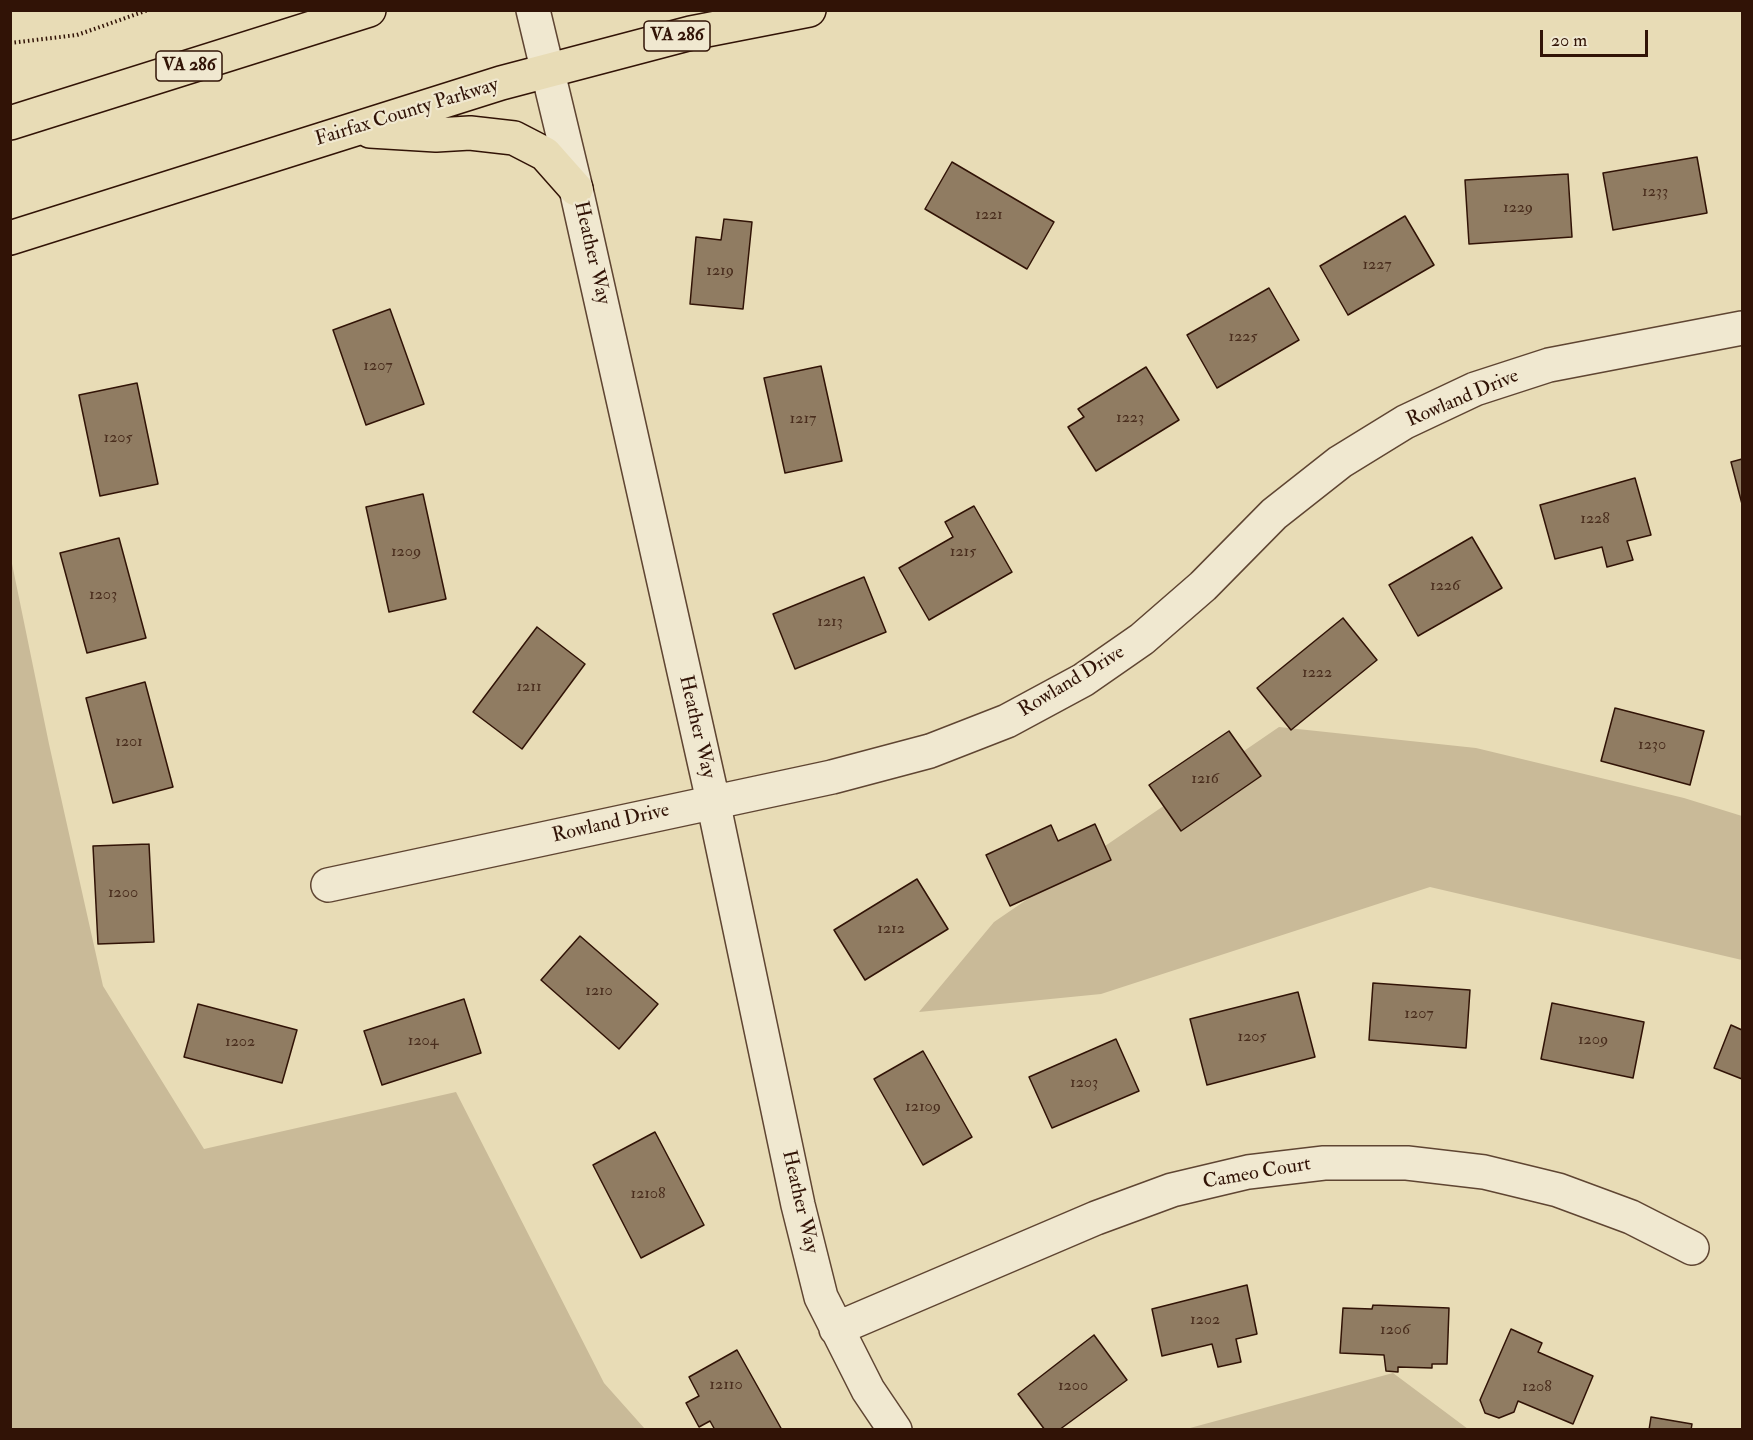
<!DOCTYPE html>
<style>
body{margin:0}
#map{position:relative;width:1753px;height:1440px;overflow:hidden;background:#e8dcb6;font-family:"IM FELL Double Pica",serif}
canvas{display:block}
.frame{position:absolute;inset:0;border:12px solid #311306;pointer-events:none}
.scale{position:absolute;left:1540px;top:30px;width:108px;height:27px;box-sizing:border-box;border:3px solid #311306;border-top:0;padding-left:8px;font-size:18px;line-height:21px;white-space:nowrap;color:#311306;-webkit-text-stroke:4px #f0e8d0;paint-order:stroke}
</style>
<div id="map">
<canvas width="1753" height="1440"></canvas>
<div class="frame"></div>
<div class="scale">20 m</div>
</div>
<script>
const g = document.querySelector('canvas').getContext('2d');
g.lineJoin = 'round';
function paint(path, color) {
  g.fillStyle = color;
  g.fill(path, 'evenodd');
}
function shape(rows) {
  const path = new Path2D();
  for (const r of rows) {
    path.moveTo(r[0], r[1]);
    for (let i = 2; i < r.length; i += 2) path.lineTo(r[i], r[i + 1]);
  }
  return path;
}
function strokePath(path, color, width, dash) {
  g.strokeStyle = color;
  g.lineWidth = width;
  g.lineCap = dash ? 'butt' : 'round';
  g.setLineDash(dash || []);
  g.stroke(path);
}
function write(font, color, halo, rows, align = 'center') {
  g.font = font + ' "IM FELL Double Pica",serif';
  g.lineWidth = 4.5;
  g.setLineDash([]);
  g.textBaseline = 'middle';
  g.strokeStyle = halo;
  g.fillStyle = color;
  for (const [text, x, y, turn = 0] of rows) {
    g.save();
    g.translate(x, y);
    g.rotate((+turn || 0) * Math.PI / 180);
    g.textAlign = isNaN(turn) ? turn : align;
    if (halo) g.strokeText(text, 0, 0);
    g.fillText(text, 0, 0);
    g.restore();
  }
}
paint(shape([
 [10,554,49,744,103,986,204,1149,456,1092,604,1383,645,1429,11,1429],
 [1279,727,1476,748,1684,798,1742,816,1742,960,1430,887,1101,994,919,1012,994,922],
 [1393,1373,1468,1429,1190,1428]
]), '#c9ba98');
const building = shape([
 [1697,157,1707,213,1613,230,1603,173,1697,157],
 [952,162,1054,222,1027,269,925,209,952,162],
 [1568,174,1572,237,1469,244,1465,180,1568,174],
 [1405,216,1434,265,1348,315,1320,266,1405,216],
 [724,219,752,222,743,309,690,304,696,237,721,240,724,219],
 [1269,288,1299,340,1217,388,1187,335,1269,288],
 [390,309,424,404,366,425,333,330,390,309],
 [821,366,842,461,785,473,764,378,821,366],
 [1146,367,1179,420,1096,471,1068,427,1084,417,1078,409,1146,367],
 [137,383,158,484,100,496,79,395,137,383],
 [1742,459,1742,504,1731,462,1742,459],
 [1635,478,1651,535,1627,541,1633,560,1607,567,1602,547,1555,559,1540,505,1635,478],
 [423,494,446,599,389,612,366,507,423,494],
 [974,506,1012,572,929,620,899,568,953,537,945,522,974,506],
 [1472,537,1502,588,1418,636,1389,585,1472,537],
 [119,538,146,638,87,653,60,553,119,538],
 [864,577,886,632,795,669,773,614,864,577],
 [1343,618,1377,660,1291,730,1257,688,1343,618],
 [537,627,585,664,522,749,473,712,537,627],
 [145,682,173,787,113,803,86,698,145,682],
 [1615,708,1704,731,1690,785,1601,761,1615,708],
 [1229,731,1261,776,1181,831,1149,785,1229,731],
 [1095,824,1111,860,1010,906,986,855,1051,825,1058,841,1095,824],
 [149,844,154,942,98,944,93,846,149,844],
 [917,879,948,929,865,980,834,930,917,879],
 [580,936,658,1004,619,1049,541,980,580,936],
 [1373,983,1470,990,1466,1048,1369,1040,1373,983],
 [1298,992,1315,1057,1207,1085,1190,1019,1298,992],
 [464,999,481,1053,382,1085,364,1031,464,999],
 [1552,1003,1644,1022,1633,1078,1541,1059,1552,1003],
 [198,1004,297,1030,282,1083,184,1057,198,1004],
 [1731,1025,1742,1030,1742,1079,1714,1068,1731,1025],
 [1116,1039,1139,1091,1052,1128,1029,1077,1116,1039],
 [923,1051,972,1137,923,1165,874,1079,923,1051],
 [655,1132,704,1225,641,1258,593,1165,655,1132],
 [1247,1285,1257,1334,1236,1339,1241,1362,1218,1367,1212,1344,1162,1356,1152,1309,1247,1285],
 [1373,1305,1449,1308,1447,1364,1432,1364,1432,1368,1398,1367,1398,1372,1386,1371,1384,1355,1340,1353,1343,1308,1372,1309,1373,1305],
 [1511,1329,1542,1343,1538,1352,1593,1376,1573,1424,1518,1401,1514,1412,1499,1418,1485,1413,1480,1400,1511,1329],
 [1094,1335,1127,1380,1059,1430,1045,1430,1018,1394,1094,1335],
 [737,1350,782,1430,715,1430,710,1421,699,1427,686,1403,699,1396,689,1377,737,1350],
 [1651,1417,1692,1424,1691,1430,1649,1430,1651,1417]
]);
paint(building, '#907c62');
strokePath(building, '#311306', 1.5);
const minor = shape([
 [533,10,576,189,713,801,798,1205,821,1297,868,1390,895,1430],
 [328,885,832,777,930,751,1007,721,1083,680,1142,639,1203,586,1274,514,1340,462,1405,422,1475,389,1549,365,1742,328],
 [836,1329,1096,1218,1172,1190,1248,1172,1324,1163,1407,1163,1484,1172,1558,1190,1631,1217,1692,1248]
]);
const highway = shape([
 [10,123,369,10],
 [370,131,436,135,470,133,514,138,545,154,576,189],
 [10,238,501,83,691,33,809,10]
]);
strokePath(minor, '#5f4532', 36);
strokePath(highway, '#311306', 36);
strokePath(shape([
 [10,43,77,35,148,10]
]), '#311306', 4, [1.5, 3]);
strokePath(minor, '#f0e8d0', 33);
strokePath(highway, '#e8dcb6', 33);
write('16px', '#492d1d', null, [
 ["1233",1655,193],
 ["1229",1518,209],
 ["1221",989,216],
 ["1227",1377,266],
 ["1219",720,272],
 ["1225",1243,338],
 ["1207",378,367],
 ["1223",1130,419],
 ["1217",803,420],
 ["1205",118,439],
 ["1228",1595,520],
 ["1209",406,553],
 ["1215",963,553],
 ["1226",1445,587],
 ["1203",103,596],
 ["1213",830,623],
 ["1222",1317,674],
 ["1211",529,688],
 ["1201",129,743],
 ["1230",1652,746],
 ["1216",1205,780],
 ["1200",123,894],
 ["1212",891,930],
 ["1210",599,992],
 ["1207",1419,1015],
 ["1205",1252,1038],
 ["1209",1593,1041],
 ["1204",423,1042],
 ["1202",240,1043],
 ["1203",1084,1084],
 ["12109",923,1108],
 ["12108",648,1195],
 ["1202",1205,1321],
 ["1206",1395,1331],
 ["12110",726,1386],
 ["1200",1073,1387],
 ["1208",1537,1388]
]);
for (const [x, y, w] of [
 [677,36,66],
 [189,66,66]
]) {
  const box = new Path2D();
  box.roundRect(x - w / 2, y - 15, w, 30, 4.5);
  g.fillStyle = '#f0e8d0';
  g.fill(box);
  strokePath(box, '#311306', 1.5);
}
write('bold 18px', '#311306', null, [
 ["VA 286",677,36],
 ["VA 286",189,66]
]);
write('20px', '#311306', '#f0e8d0', [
 ["Fairfax County Parkway",407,113,-17],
 ["Heather Way",591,253,77],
 ["Rowland Drive",1463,399,-23],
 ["Rowland Drive",1072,682,-31],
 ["Heather Way",696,727,77],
 ["Rowland Drive",611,824,-13],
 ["Cameo Court",1257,1174,-10],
 ["Heather Way",799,1202,77]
]);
</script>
